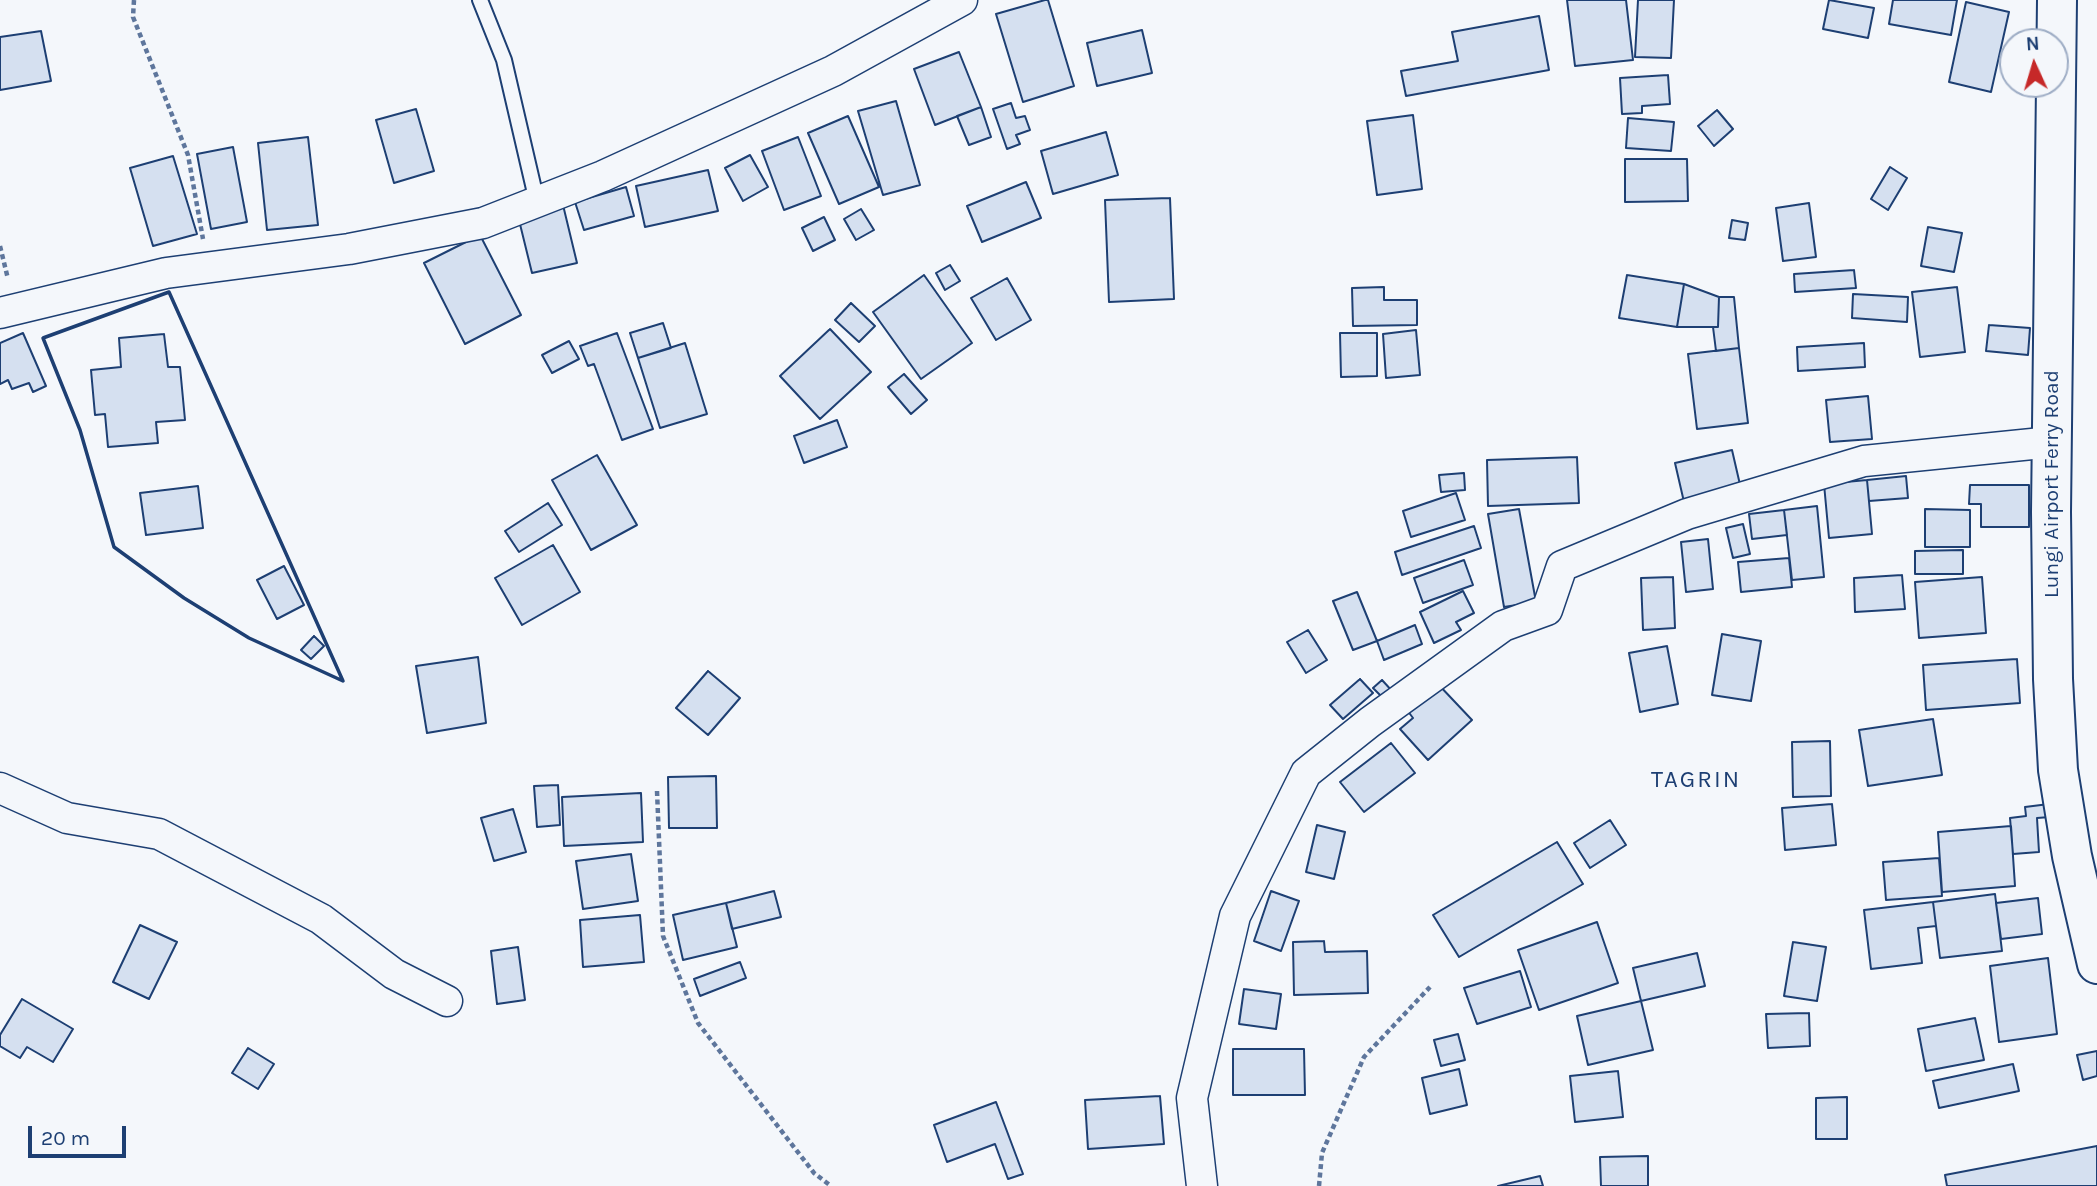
<!DOCTYPE html>
<style>
body{margin:0}
#map{position:relative;width:2097px;height:1186px;overflow:hidden;background:#f4f7fb;font-family:Karla,sans-serif}
canvas{display:block}
.north{position:absolute;left:1999px;top:28px;width:70px;height:70px;box-sizing:border-box;background:#f4f7fb;border:2px solid #9eadc5;border-radius:50%;rotate:356deg;font-size:19px;font-weight:700;line-height:28px;text-align:center;color:#1d3f73}
.north::after{content:'';display:block;margin:auto;width:24px;height:32px;background:#c62828;clip-path:polygon(50% 0,100% 100%,50% 72%,0 100%)}
.scale{position:absolute;left:28px;top:1126px;width:98px;height:32px;box-sizing:border-box;border:4px solid #1d3f73;border-top:0;padding-left:9px;font-size:21px;line-height:24px;white-space:nowrap;color:#1d3f73;-webkit-text-stroke:5px #f4f7fb;paint-order:stroke}
</style>
<div id="map">
<canvas width="2097" height="1186"></canvas>
<div class="north">N</div>
<div class="scale">20 m</div>
</div>
<script>
const g = document.querySelector('canvas').getContext('2d');
g.lineJoin = 'round';
function paint(path, color) {
  g.fillStyle = color;
  g.fill(path, 'evenodd');
}
function shape(rows) {
  const path = new Path2D();
  for (const r of rows) {
    path.moveTo(r[0], r[1]);
    for (let i = 2; i < r.length; i += 2) path.lineTo(r[i], r[i + 1]);
  }
  return path;
}
function strokePath(path, color, width, dash) {
  g.strokeStyle = color;
  g.lineWidth = width;
  g.lineCap = dash ? 'butt' : 'round';
  g.setLineDash(dash || []);
  g.stroke(path);
}
function write(font, color, halo, rows, align = 'center') {
  g.font = font + ' Karla,sans-serif';
  g.lineWidth = 5;
  g.setLineDash([]);
  g.textBaseline = 'middle';
  g.strokeStyle = halo;
  g.fillStyle = color;
  for (const [text, x, y, turn = 0] of rows) {
    g.save();
    g.translate(x, y);
    g.rotate((+turn || 0) * Math.PI / 180);
    g.textAlign = isNaN(turn) ? turn : align;
    if (halo) g.strokeText(text, 0, 0);
    g.fillText(text, 0, 0);
    g.restore();
  }
}
const building = shape([
 [1045,0,1048,0,1074,86,1023,102,996,14,1045,0],
 [1567,0,1626,0,1633,60,1575,66,1567,0],
 [1638,0,1674,0,1671,58,1635,57,1638,0],
 [1829,0,1874,8,1868,38,1823,29,1829,0],
 [1893,0,1957,0,1951,35,1889,24,1893,0],
 [1966,2,2009,12,1991,92,1949,82,1966,2],
 [1539,16,1549,70,1406,96,1401,71,1458,61,1452,32,1539,16],
 [1142,30,1152,73,1097,86,1087,43,1142,30],
 [41,31,51,81,0,90,0,37,41,31],
 [959,52,981,107,935,125,914,69,959,52],
 [1668,75,1670,104,1642,106,1642,113,1622,114,1620,78,1668,75],
 [896,101,920,185,883,195,858,111,896,101],
 [1011,103,1016,118,1025,116,1030,130,1016,135,1020,144,1007,149,993,109,1011,103],
 [981,107,991,137,969,145,957,116,981,107],
 [416,109,434,171,394,183,376,120,416,109],
 [1717,110,1733,129,1714,146,1698,126,1717,110],
 [1413,115,1422,189,1377,195,1367,121,1413,115],
 [848,116,879,187,839,204,808,133,848,116],
 [1628,118,1674,122,1671,151,1626,148,1628,118],
 [1106,132,1118,175,1053,194,1041,151,1106,132],
 [308,137,318,225,267,230,258,143,308,137],
 [798,137,821,196,784,210,762,151,798,137],
 [233,147,247,222,211,229,197,154,233,147],
 [750,155,768,187,743,201,725,168,750,155],
 [173,156,197,234,153,246,130,168,173,156],
 [1625,159,1687,159,1688,201,1625,202,1625,159],
 [1890,167,1907,178,1888,210,1871,199,1890,167],
 [708,170,718,211,645,227,636,186,708,170],
 [1026,182,1041,218,982,242,967,206,1026,182],
 [626,187,634,216,584,230,575,202,626,187],
 [1170,198,1174,299,1109,302,1105,200,1170,198],
 [1809,203,1816,257,1783,261,1776,208,1809,203],
 [563,205,577,263,532,273,518,216,563,205],
 [861,209,874,230,856,240,844,219,861,209],
 [824,217,835,240,813,251,802,228,824,217],
 [1732,220,1748,223,1745,240,1729,238,1732,220],
 [1928,227,1962,233,1954,272,1921,266,1928,227],
 [480,235,521,315,465,344,424,263,480,235],
 [950,265,960,281,945,290,936,273,950,265],
 [1854,270,1856,288,1795,292,1794,274,1854,270],
 [924,275,972,343,921,379,873,312,924,275],
 [1627,275,1684,284,1677,327,1619,318,1627,275],
 [1007,278,1031,320,996,340,971,298,1007,278],
 [1684,284,1719,297,1718,327,1677,327,1684,284],
 [1384,287,1384,300,1417,300,1417,325,1353,326,1352,288,1384,287],
 [1957,287,1965,352,1920,357,1912,292,1957,287],
 [1853,294,1908,297,1907,322,1852,318,1853,294],
 [1719,297,1734,297,1739,348,1716,351,1713,327,1718,327,1719,297],
 [851,303,875,326,859,342,835,320,851,303],
 [663,323,671,348,638,358,630,333,663,323],
 [1989,325,2030,328,2028,355,1986,351,1989,325],
 [830,329,871,372,820,419,780,376,830,329],
 [1416,330,1420,375,1386,378,1383,334,1416,330],
 [23,333,46,386,33,392,29,383,12,389,8,380,0,384,0,343,23,333],
 [617,333,653,429,622,440,594,364,588,366,580,346,617,333],
 [1340,333,1377,333,1377,376,1341,377,1340,333],
 [164,334,168,367,180,367,185,420,156,422,158,443,108,447,105,414,95,415,91,370,121,367,119,338,164,334],
 [569,341,579,359,552,373,542,355,569,341],
 [685,343,707,414,660,428,638,358,685,343],
 [1864,343,1865,367,1798,371,1797,347,1864,343],
 [1739,348,1748,423,1697,429,1688,354,1739,348],
 [904,374,927,400,911,414,888,387,904,374],
 [1868,396,1872,439,1830,442,1826,400,1868,396],
 [837,420,847,447,804,463,794,436,837,420],
 [1732,450,1741,489,1684,502,1675,463,1732,450],
 [597,455,637,525,591,550,552,480,597,455],
 [1577,457,1579,503,1488,506,1487,460,1577,457],
 [1464,473,1465,490,1441,492,1439,475,1464,473],
 [1906,476,1908,498,1869,501,1867,480,1906,476],
 [1867,480,1872,534,1829,538,1824,484,1867,480],
 [1970,485,2029,485,2029,527,1981,527,1981,504,1969,504,1970,485],
 [198,486,203,528,146,535,140,493,198,486],
 [1456,493,1465,520,1411,537,1403,511,1456,493],
 [548,503,562,525,519,552,505,531,548,503],
 [1817,506,1824,577,1792,580,1784,510,1817,506],
 [1519,509,1536,602,1504,607,1488,514,1519,509],
 [1925,509,1970,510,1970,547,1925,547,1925,509],
 [1784,510,1787,535,1752,539,1749,514,1784,510],
 [1743,524,1750,554,1733,558,1726,528,1743,524],
 [1474,526,1481,548,1402,575,1395,552,1474,526],
 [1708,539,1713,589,1686,592,1681,542,1708,539],
 [553,545,580,592,522,625,495,578,553,545],
 [1963,550,1963,574,1915,574,1915,551,1963,550],
 [1789,558,1792,587,1741,592,1738,562,1789,558],
 [1464,560,1473,585,1423,603,1414,578,1464,560],
 [284,566,304,605,277,619,257,580,284,566],
 [1902,575,1905,609,1855,612,1854,578,1902,575],
 [1673,577,1675,628,1643,630,1641,578,1673,577],
 [1982,577,1986,633,1919,638,1915,582,1982,577],
 [1463,591,1474,613,1456,622,1461,630,1434,643,1420,612,1463,591],
 [1357,592,1377,641,1353,650,1333,601,1357,592],
 [1415,625,1422,644,1384,660,1377,641,1415,625],
 [1308,630,1327,660,1306,673,1287,642,1308,630],
 [1722,634,1761,641,1751,701,1712,695,1722,634],
 [314,636,324,646,311,659,301,650,314,636],
 [1667,646,1678,704,1640,712,1629,653,1667,646],
 [478,657,486,723,427,733,416,666,478,657],
 [2017,659,2020,703,1926,710,1923,665,2017,659],
 [708,671,740,698,708,735,676,708,708,671],
 [1360,679,1373,693,1343,719,1330,705,1360,679],
 [1382,680,1393,692,1384,699,1373,688,1382,680],
 [1437,683,1472,720,1428,760,1400,729,1413,718,1407,710,1437,683],
 [1933,719,1942,775,1868,786,1859,730,1933,719],
 [1830,741,1831,796,1793,797,1792,742,1830,741],
 [1391,743,1415,773,1364,812,1340,782,1391,743],
 [716,776,717,828,669,828,668,777,716,776],
 [558,785,560,825,537,827,534,786,558,785],
 [641,793,643,842,564,846,562,797,641,793],
 [1832,804,1836,845,1785,850,1782,808,1832,804],
 [2049,804,2050,817,2037,818,2039,852,2013,854,2010,818,2026,816,2025,807,2049,804],
 [513,809,526,852,494,861,481,818,513,809],
 [1610,820,1626,845,1590,868,1574,843,1610,820],
 [1317,825,1345,832,1334,879,1306,872,1317,825],
 [2011,826,2015,886,1942,892,1938,832,2011,826],
 [1557,842,1583,884,1459,957,1433,915,1557,842],
 [631,854,638,901,583,909,576,861,631,854],
 [1939,858,1942,896,1886,900,1883,862,1939,858],
 [774,891,781,917,732,929,726,903,774,891],
 [1271,891,1299,901,1281,951,1254,941,1271,891],
 [1995,894,2002,951,1940,958,1933,902,1995,894],
 [2038,898,2042,934,2001,939,1996,903,2038,898],
 [1933,902,1936,926,1918,928,1922,963,1871,969,1864,910,1933,902],
 [726,903,737,947,683,960,673,915,726,903],
 [640,915,644,962,583,967,580,920,640,915],
 [1597,922,1618,983,1539,1010,1518,950,1597,922],
 [140,925,177,942,149,999,113,982,140,925],
 [1324,941,1325,952,1367,951,1368,993,1294,995,1293,942,1324,941],
 [1793,942,1826,947,1817,1001,1784,996,1793,942],
 [518,947,525,1000,497,1004,491,951,518,947],
 [1697,953,1705,986,1641,1001,1633,968,1697,953],
 [2048,958,2057,1034,1999,1042,1990,966,2048,958],
 [740,962,746,978,700,996,694,979,740,962],
 [1520,971,1531,1007,1477,1024,1464,988,1520,971],
 [1244,989,1281,994,1276,1029,1239,1024,1244,989],
 [22,999,73,1029,53,1062,27,1047,20,1058,0,1046,0,1035,22,999],
 [1641,1001,1653,1050,1588,1065,1577,1016,1641,1001],
 [1809,1013,1810,1046,1768,1048,1766,1014,1809,1013],
 [1975,1018,1984,1060,1926,1071,1918,1029,1975,1018],
 [1458,1034,1465,1060,1441,1066,1434,1040,1458,1034],
 [248,1048,274,1064,258,1089,232,1073,248,1048],
 [1233,1049,1304,1049,1305,1095,1233,1095,1233,1049],
 [2097,1051,2097,1076,2083,1080,2077,1055,2097,1051],
 [2013,1064,2019,1091,1939,1108,1933,1081,2013,1064],
 [1459,1069,1467,1105,1430,1114,1422,1078,1459,1069],
 [1618,1071,1623,1117,1575,1122,1570,1076,1618,1071],
 [1160,1096,1164,1144,1088,1149,1085,1100,1160,1096],
 [1847,1097,1847,1139,1816,1139,1816,1098,1847,1097],
 [996,1102,1023,1174,1008,1179,995,1144,947,1162,934,1125,996,1102],
 [2097,1146,2097,1186,1947,1186,1945,1175,2097,1146],
 [1648,1156,1648,1186,1601,1186,1600,1157,1648,1156],
 [1540,1176,1543,1186,1498,1186,1540,1176]
]);
paint(building, '#d5e0f0');
strokePath(building, '#1d3f73', 2);
const service = shape([
 [480,0,504,60,537,202]
]);
const minor = shape([
 [0,313,166,273,349,249,483,223,603,176,833,71,962,0],
 [0,788,67,818,159,834,321,919,394,974,447,1001],
 [1202,1186,1192,1098,1235,916,1306,773,1370,722,1503,626,1547,610,1562,566,1687,514,1864,461,2052,442]
]);
const primary = shape([
 [2057,0,2051,512,2053,679,2058,770,2072,856,2097,964]
]);
strokePath(service, '#1d3f73', 18);
strokePath(minor, '#1d3f73', 33);
strokePath(primary, '#1d3f73', 42);
strokePath(shape([
 [134,0,133,17,188,155,203,239],
 [0,246,8,279],
 [657,791,663,936,698,1023,814,1173,831,1186],
 [1319,1186,1322,1153,1364,1057,1430,987]
]), '#5e769c', 4.5, [5, 3.5]);
strokePath(service, '#f4f7fb', 14);
strokePath(minor, '#f4f7fb', 30);
strokePath(primary, '#f4f7fb', 38);
strokePath(shape([
 [169,292,343,681,249,638,184,598,114,547,80,430,43,338,169,292]
]), '#1d3f73', 3.5);
write('21px', '#1d3f73', '#f4f7fb', [
 ["Lungi Airport Ferry Road",2052,484,-90]
]);
g.letterSpacing = '2px';
write('24px', '#1d3f73', '#f4f7fb', [
 ["TAGRIN",1696,780]
]);
g.letterSpacing = '0px';
</script>
